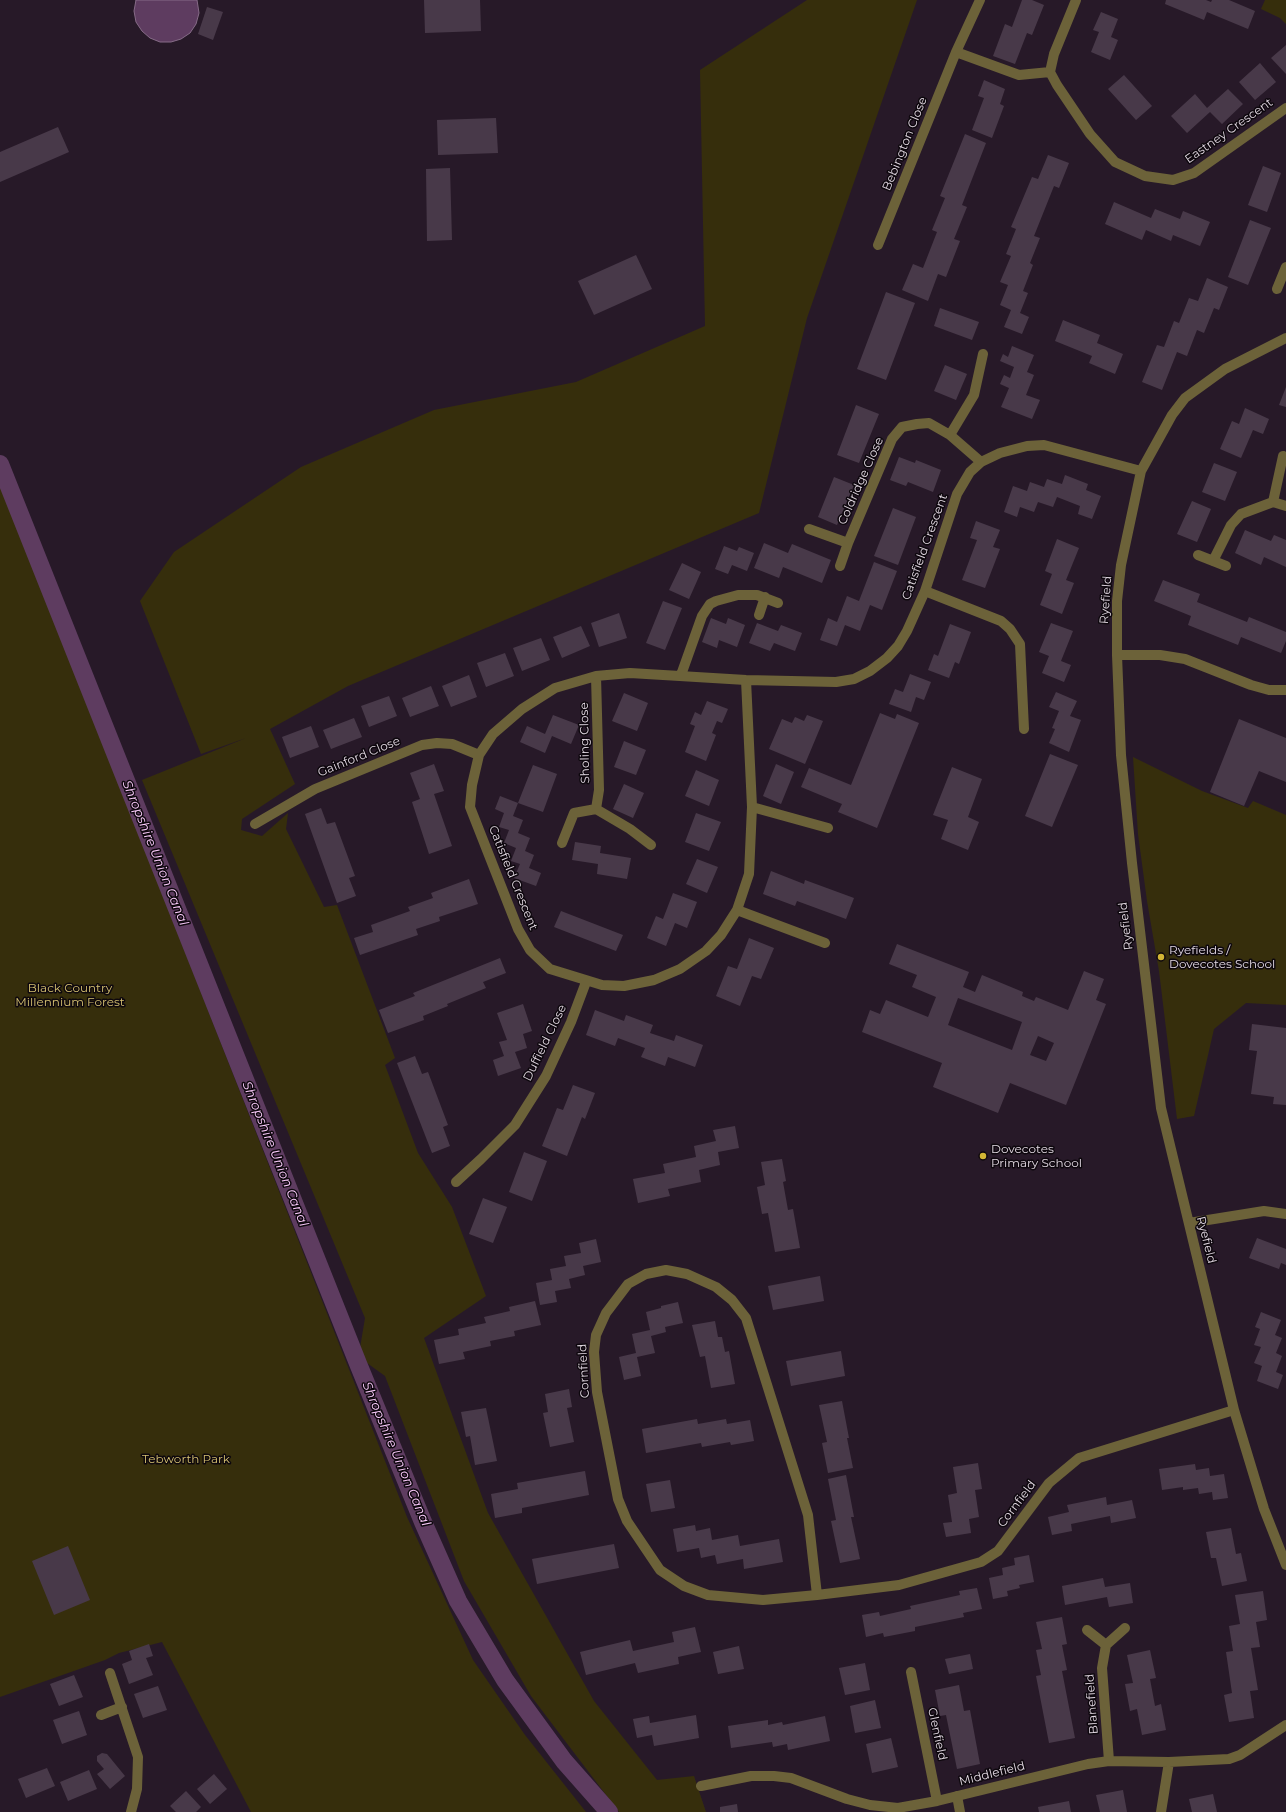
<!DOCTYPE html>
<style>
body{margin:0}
canvas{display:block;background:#271928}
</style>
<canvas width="1286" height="1812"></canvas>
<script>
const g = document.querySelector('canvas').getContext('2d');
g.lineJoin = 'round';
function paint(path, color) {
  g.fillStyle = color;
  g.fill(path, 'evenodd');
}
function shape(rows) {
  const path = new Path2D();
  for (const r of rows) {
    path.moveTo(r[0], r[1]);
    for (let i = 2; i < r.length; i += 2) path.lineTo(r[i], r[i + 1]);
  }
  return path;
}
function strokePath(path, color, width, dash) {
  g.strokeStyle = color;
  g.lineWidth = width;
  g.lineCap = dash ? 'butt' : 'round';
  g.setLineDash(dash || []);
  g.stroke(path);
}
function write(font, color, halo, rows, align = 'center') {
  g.font = font + ' Montserrat,sans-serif';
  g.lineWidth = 3;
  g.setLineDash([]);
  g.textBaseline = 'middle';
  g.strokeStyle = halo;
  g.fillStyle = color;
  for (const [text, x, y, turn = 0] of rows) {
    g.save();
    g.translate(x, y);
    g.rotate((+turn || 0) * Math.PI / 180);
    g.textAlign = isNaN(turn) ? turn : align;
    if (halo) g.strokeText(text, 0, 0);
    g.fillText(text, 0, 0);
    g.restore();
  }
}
paint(shape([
 [807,0,917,0,807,318,759,513,348,686,270,729,295,784,242,819,241,830,262,836,288,813,286,829,324,907,337,905,395,1058,385,1065,418,1153,452,1207,486,1296,424,1338,488,1513,594,1701,657,1780,694,1776,706,1812,619,1812,531,1696,464,1581,385,1376,367,1363,360,1348,365,1318,142,780,246,738,201,754,140,601,174,552,301,467,434,410,576,382,705,326,700,70],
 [1265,0,1286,0,1286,24,1280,18,1261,9],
 [0,481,407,1517,473,1660,525,1735,586,1812,251,1812,162,1642,119,1653,105,1660,0,1697],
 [1133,757,1202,791,1248,808,1253,801,1286,815,1286,1005,1246,1003,1214,1029,1194,1116,1177,1119,1159,971,1147,901,1138,834]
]), '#362e0c');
const water = shape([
 [136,0,197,0,199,13,196,24,190,33,181,39,171,42,160,42,150,38,142,31,136,22,134,11,136,0]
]);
paint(water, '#5e3c60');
strokePath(water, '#866b87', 1);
strokePath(shape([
 [0,464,359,1366,423,1522,458,1601,505,1680,564,1761,609,1812]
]), '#5e3c60', 18);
paint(shape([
 [424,0,480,0,481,31,425,33],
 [1022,0,1032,0,1044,5,1032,35,1027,33,1015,64,993,56,1005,24,1012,27],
 [1166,0,1206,0,1211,2,1212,0,1229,0,1255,11,1248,29,1207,12,1204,20,1165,4],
 [207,7,223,12,213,40,198,34],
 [1101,12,1118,19,1111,37,1118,40,1110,60,1091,52,1099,32,1093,30],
 [1286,45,1286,74,1271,58],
 [1260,63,1276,82,1255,100,1239,82],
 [1124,75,1152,106,1136,120,1108,89],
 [984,80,1005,89,1000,104,1004,106,992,138,972,130,984,98,978,96],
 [1228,89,1243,104,1222,124,1210,112,1187,133,1171,116,1195,94,1207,108],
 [496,118,498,153,438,155,437,120],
 [58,127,69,152,0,182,0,152],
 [965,134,986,143,962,205,967,207,954,239,960,241,946,277,938,274,928,301,902,290,913,264,923,268,937,232,932,230,945,198,940,196],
 [1048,155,1069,163,1059,188,1054,186,1034,236,1040,238,1030,263,1033,265,1023,291,1028,293,1020,313,1029,317,1022,334,1004,327,1011,310,1000,305,1008,285,1000,282,1011,256,1006,254,1016,229,1011,227,1032,177,1038,179],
 [1263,166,1281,173,1267,212,1248,205],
 [450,168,452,240,427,241,426,169],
 [1114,202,1151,218,1155,209,1180,219,1183,211,1210,222,1200,246,1173,235,1171,241,1146,230,1142,240,1105,224],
 [1250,220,1271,228,1248,285,1228,277],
 [636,255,652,289,594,315,578,281],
 [1207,278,1228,287,1219,310,1214,308,1204,333,1197,330,1187,356,1177,352,1162,390,1142,382,1157,345,1164,347,1174,321,1179,323,1189,298,1198,301],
 [886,292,915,303,886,380,857,369],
 [940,308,979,322,972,340,934,326],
 [1063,320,1100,335,1097,343,1123,354,1115,374,1089,363,1092,356,1055,341],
 [1012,346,1034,355,1027,372,1034,375,1026,395,1040,400,1032,419,1001,407,1009,388,1000,384,1004,375,1010,378,1014,367,1000,361,1003,354,1008,357],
 [945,365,967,374,956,400,934,391],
 [1286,387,1286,407,1279,405],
 [856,405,879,414,859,463,837,455],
 [1245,408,1269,419,1263,434,1253,430,1241,458,1220,449,1232,421,1239,424],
 [899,457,915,463,916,460,941,470,933,492,908,482,906,486,890,480],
 [1214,463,1237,472,1225,501,1202,492],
 [1065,475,1088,484,1086,490,1101,496,1092,519,1078,514,1080,506,1057,497,1053,507,1038,502,1034,512,1020,507,1017,517,1004,512,1013,486,1027,491,1030,482,1044,487,1047,479,1062,484],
 [834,477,854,485,837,525,818,517],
 [1192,501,1211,509,1197,542,1177,534],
 [893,508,916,517,898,565,874,556],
 [976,521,1000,530,993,547,1000,549,985,588,962,580,977,540,970,538],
 [1245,530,1271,541,1274,535,1286,540,1286,567,1264,557,1261,565,1235,553],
 [1057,539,1079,548,1066,580,1074,583,1062,614,1040,605,1052,574,1045,571],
 [764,543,788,553,792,544,831,560,822,583,783,567,779,578,754,568],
 [724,546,737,551,739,547,754,553,747,571,732,565,728,574,715,569],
 [874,562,897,571,882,610,870,605,860,631,845,625,837,646,820,640,828,618,837,622,847,596,859,601],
 [682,563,701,572,689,599,669,590],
 [1163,580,1200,594,1197,602,1247,622,1249,617,1286,632,1286,641,1281,653,1241,637,1238,645,1188,625,1191,616,1154,601],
 [663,601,682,608,665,650,646,643],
 [619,613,627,638,599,647,591,623],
 [711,618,726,624,728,618,745,625,737,647,719,640,717,648,702,642],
 [757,623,778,631,781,625,802,633,795,651,774,643,770,651,749,643],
 [1051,623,1073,631,1061,661,1071,665,1064,682,1042,673,1049,656,1039,652],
 [950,624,971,632,959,664,955,662,949,678,928,670,934,654,938,656],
 [581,626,590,646,562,658,553,637],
 [541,638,550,660,522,671,513,648],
 [505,653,514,676,486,687,477,663],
 [910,674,931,682,924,700,916,697,911,712,889,704,895,689,903,692],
 [469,675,477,697,451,707,442,686],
 [431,686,439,706,410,717,402,698],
 [1056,692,1077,701,1070,716,1081,720,1069,752,1049,743,1055,729,1052,728,1059,711,1049,707],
 [624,693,648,703,637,731,612,721],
 [389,696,397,716,369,727,361,706],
 [707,701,728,709,722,723,717,721,712,733,716,735,706,761,685,752,695,726,690,724,695,712,701,715],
 [880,713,895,719,897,714,919,723,877,828,838,812,842,804,801,787,809,768,851,785],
 [553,715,579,725,571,744,552,736,545,753,520,742,527,726,545,734],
 [807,715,823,721,805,764,769,749,782,719,792,723,795,717,804,721],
 [354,718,362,737,331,749,323,730],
 [1239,719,1286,738,1286,782,1259,771,1244,806,1210,792],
 [311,726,319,747,290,758,282,737],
 [624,741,646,750,636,775,614,767],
 [1050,754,1078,765,1052,827,1025,816],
 [434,764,444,791,434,794,452,846,429,854,412,802,420,799,410,773],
 [776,764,794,772,781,804,763,796],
 [533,765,557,774,543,812,518,803],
 [952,767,982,779,968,817,979,822,968,850,941,839,948,820,933,815],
 [696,770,719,780,709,806,685,796],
 [624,784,644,793,633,818,613,809],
 [500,796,518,803,513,816,523,820,518,833,530,838,525,851,534,855,529,868,541,873,536,886,514,878,520,864,511,861,516,848,504,843,509,830,499,827,504,813,495,809],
 [321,808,327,824,335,822,355,876,349,878,356,896,337,903,305,814],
 [696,813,721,822,709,851,685,842],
 [575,842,601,846,600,853,631,858,627,879,597,874,598,864,572,860],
 [697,859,718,867,707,893,686,884],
 [771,871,804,884,805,880,854,898,846,919,797,901,795,906,763,894],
 [469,879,478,904,439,917,440,921,416,929,418,935,360,955,354,938,373,932,371,925,410,911,408,907,433,898,431,893],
 [673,893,697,902,687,928,675,923,666,946,647,938,656,916,663,919],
 [561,911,623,935,616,951,554,927],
 [749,938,774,948,761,979,752,976,740,1006,716,996,728,966,737,969],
 [897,944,969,972,963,987,975,992,982,975,1023,992,1022,996,1034,1001,1036,997,1068,1010,1084,971,1104,979,1096,1000,1106,1004,1066,1105,1010,1083,998,1113,933,1087,942,1063,862,1032,870,1010,880,1014,886,1000,928,1017,936,997,912,987,917,975,889,964],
 [958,998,1022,1022,1012,1050,948,1025],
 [1038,1036,1054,1043,1046,1061,1030,1055],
 [500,958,506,973,483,982,486,988,447,1004,448,1006,423,1016,424,1020,388,1033,379,1010,415,996,413,993],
 [523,1004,532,1031,523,1034,527,1048,515,1052,521,1068,498,1076,493,1060,504,1056,499,1042,507,1040,497,1013],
 [595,1010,624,1021,626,1015,653,1025,650,1033,674,1041,676,1035,703,1045,695,1067,668,1057,665,1066,641,1057,645,1048,642,1047,618,1038,615,1046,586,1035],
 [1252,1024,1286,1028,1286,1105,1273,1104,1274,1097,1251,1094,1257,1051,1249,1050],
 [415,1056,422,1074,428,1072,448,1125,443,1127,450,1146,432,1153,397,1063],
 [573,1085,595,1093,585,1119,582,1117,567,1156,542,1146,557,1108,563,1110],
 [735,1126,739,1148,718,1152,720,1165,699,1170,701,1182,668,1189,670,1196,638,1203,633,1179,665,1173,663,1164,696,1157,694,1146,716,1141,713,1130],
 [524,1152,547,1161,532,1201,509,1192],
 [782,1159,786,1181,783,1182,788,1210,793,1209,800,1248,775,1252,768,1213,762,1214,757,1187,765,1185,761,1162],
 [483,1198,507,1207,493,1243,469,1234],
 [1257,1238,1286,1249,1286,1265,1281,1263,1279,1269,1249,1258],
 [596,1239,601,1262,583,1266,585,1275,569,1279,571,1288,555,1291,557,1302,540,1305,536,1283,552,1280,550,1269,566,1266,564,1256,581,1253,579,1243],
 [820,1276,824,1301,773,1310,768,1286],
 [535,1301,541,1325,514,1331,515,1336,490,1341,491,1346,463,1352,465,1359,439,1364,434,1340,459,1335,458,1329,486,1323,484,1317,510,1311,509,1307],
 [678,1302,683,1323,665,1327,666,1332,651,1336,655,1353,637,1357,641,1376,624,1380,619,1357,636,1353,632,1334,650,1330,646,1312,661,1308,661,1306],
 [1261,1312,1281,1320,1275,1335,1282,1338,1276,1353,1282,1356,1276,1372,1283,1375,1278,1389,1257,1381,1262,1366,1254,1363,1261,1347,1254,1345,1260,1329,1255,1327],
 [715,1321,718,1337,722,1337,725,1352,729,1351,735,1384,711,1388,705,1356,700,1357,692,1325],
 [841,1351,845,1376,791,1386,786,1361],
 [569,1389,572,1407,567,1408,574,1442,550,1447,543,1413,548,1412,545,1394],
 [842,1401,849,1438,847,1438,853,1468,828,1473,822,1443,827,1442,819,1405],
 [486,1408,497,1461,475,1465,470,1436,466,1437,461,1412],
 [697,1419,698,1424,726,1419,727,1424,750,1420,754,1441,731,1445,730,1442,702,1447,701,1443,646,1453,642,1429],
 [978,1463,982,1489,975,1490,979,1517,969,1519,971,1533,946,1537,943,1523,952,1522,948,1495,957,1493,953,1467],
 [1195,1464,1196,1470,1209,1468,1210,1476,1224,1474,1228,1498,1213,1500,1212,1492,1199,1494,1198,1488,1183,1490,1183,1487,1162,1490,1159,1469],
 [585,1471,589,1495,522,1508,522,1513,495,1518,491,1494,518,1489,517,1483],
 [846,1475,854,1517,851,1517,860,1559,840,1563,831,1521,836,1520,828,1479],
 [670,1480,675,1508,651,1512,646,1484],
 [1106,1497,1107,1505,1132,1500,1136,1518,1111,1523,1110,1516,1071,1524,1072,1531,1052,1535,1048,1517,1069,1512,1067,1505],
 [695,1525,696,1531,710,1528,712,1540,738,1535,740,1546,779,1539,783,1562,744,1569,743,1559,717,1564,715,1555,701,1558,699,1548,677,1552,673,1529],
 [1231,1528,1236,1554,1241,1553,1247,1581,1222,1586,1216,1558,1211,1558,1206,1532],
 [614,1544,619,1568,537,1584,532,1559],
 [68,1546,90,1600,54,1615,32,1561],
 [1029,1555,1034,1582,1019,1585,1020,1588,1007,1591,1008,1596,993,1599,989,1578,1003,1575,1002,1568,1015,1565,1014,1558],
 [1103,1578,1105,1587,1130,1583,1133,1603,1109,1607,1107,1597,1065,1605,1062,1586],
 [977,1588,982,1609,963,1613,964,1617,915,1627,915,1631,884,1637,883,1633,866,1637,862,1615,879,1612,880,1616,911,1609,910,1606,960,1595,959,1591],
 [1263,1591,1267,1620,1256,1622,1260,1647,1251,1648,1258,1690,1250,1691,1254,1718,1229,1722,1224,1695,1232,1693,1226,1652,1233,1651,1229,1626,1240,1624,1235,1595],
 [1062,1617,1067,1644,1062,1645,1067,1670,1062,1671,1075,1738,1049,1743,1036,1676,1041,1675,1036,1650,1042,1649,1036,1622],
 [695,1627,701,1652,678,1657,679,1664,638,1673,635,1663,586,1675,580,1652,630,1640,633,1651,674,1642,672,1632],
 [149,1644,153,1656,146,1658,153,1675,129,1684,122,1664,132,1660,129,1651],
 [739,1646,744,1669,718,1674,713,1652],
 [1150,1650,1156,1678,1150,1679,1155,1706,1161,1704,1166,1730,1142,1735,1137,1709,1130,1711,1125,1684,1133,1683,1127,1655],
 [970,1654,973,1669,949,1674,945,1659],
 [865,1663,870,1690,845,1695,839,1668],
 [74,1675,83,1697,59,1706,50,1684],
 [959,1685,964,1711,970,1710,980,1764,957,1769,946,1715,940,1716,935,1690],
 [158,1686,167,1710,143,1718,134,1694],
 [875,1700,881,1728,855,1733,850,1706],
 [79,1711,87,1735,62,1744,53,1720],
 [696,1715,699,1738,654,1746,652,1735,637,1738,633,1719,649,1716,650,1723],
 [825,1716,830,1741,788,1750,787,1744,773,1747,772,1742,731,1748,728,1726,768,1720,768,1725,782,1722,783,1725],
 [891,1738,898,1767,872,1773,866,1744],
 [102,1753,107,1754,125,1776,110,1789,97,1774,104,1769,97,1761,97,1756],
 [47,1768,55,1786,26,1798,18,1779],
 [89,1770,97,1789,68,1801,60,1782],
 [214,1774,227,1789,210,1804,197,1789],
 [1123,1790,1127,1812,1100,1812,1096,1795],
 [186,1791,201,1807,196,1812,176,1812,170,1806],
 [1213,1794,1217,1812,1192,1812,1189,1799],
 [1069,1801,1071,1812,1039,1812,1038,1807],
 [737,1804,738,1812,720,1812,720,1807]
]), '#483949');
strokePath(shape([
 [1076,0,1054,54,1050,72,1057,85,1090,134,1115,162,1145,176,1173,180,1194,173,1286,108],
 [956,52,1019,75,1050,72],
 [878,245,956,52,980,0],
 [1277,289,1286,267],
 [1286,338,1225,369,1185,398,1172,415,1141,471,1121,565,1117,601,1117,655,1121,755,1132,863,1161,1108,1234,1410,1264,1509,1286,1565],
 [950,435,974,395,983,354],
 [1273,502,1286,506],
 [809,529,848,543],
 [1198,555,1226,566],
 [1213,561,1231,525,1241,514,1273,502,1283,456],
 [840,566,848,543,892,439,902,427,917,424,929,423,950,435,981,462],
 [925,591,1001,621,1010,629,1020,644,1024,729],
 [759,615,765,597],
 [1117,655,1160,655,1185,659,1251,685,1269,690,1286,690],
 [681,675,702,616,710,604,716,601,738,595,757,595,778,603],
 [746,680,752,807,749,874,737,910,721,935,706,951,680,969,654,980,624,986,602,985,550,969,530,950,518,929,470,807,472,785,479,755,493,734,522,709,555,688,596,676,630,673,746,680,836,682,854,679,870,671,887,658,898,646,907,631,925,591,957,494,970,472,981,462,1000,453,1027,446,1044,445,1141,471],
 [752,807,828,828],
 [596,809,599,790,596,676],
 [255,824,315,789,422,745,437,743,452,744,479,755],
 [562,843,574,813,596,809,630,829,651,845],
 [737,910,825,943],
 [456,1182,481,1159,515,1125,546,1076,571,1022,586,982],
 [1189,1223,1264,1211,1286,1214],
 [817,1595,808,1515,746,1318,732,1300,716,1287,687,1274,666,1270,646,1274,628,1284,606,1313,596,1335,594,1352,597,1392,618,1499,627,1521,660,1570,684,1586,708,1595,763,1600,817,1595,899,1585,981,1562,998,1551,1049,1483,1079,1458,1234,1410],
 [1087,1630,1106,1645,1125,1628],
 [1106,1645,1102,1668,1109,1761],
 [911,1672,937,1801],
 [110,1673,138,1757,137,1789,131,1812],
 [101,1715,122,1707],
 [701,1786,751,1776,774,1776,791,1778,847,1799,870,1805,898,1808,937,1801,1088,1764,1109,1761,1169,1762,1229,1759,1240,1755,1286,1725],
 [957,1796,960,1812],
 [1161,1812,1169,1762]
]), '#6c6239', 10);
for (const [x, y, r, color] of [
 [1161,957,4,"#d3b635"],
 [983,1156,4,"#d3b635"]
]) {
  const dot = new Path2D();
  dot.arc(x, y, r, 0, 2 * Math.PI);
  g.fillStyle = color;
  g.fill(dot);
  strokePath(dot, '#0d070d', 1.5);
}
write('12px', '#e2d8e2', '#0d070d', [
 ["Eastney Crescent",1229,131,-35],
 ["Bebington Close",905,144,-68],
 ["Coldridge Close",861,481,-66],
 ["Catisfield Crescent",925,547,-70],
 ["Ryefield",1106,600,-86],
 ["Sholing Close",585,743,-91],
 ["Gainford Close",359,757,-22],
 ["Catisfield Crescent",513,878,68],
 ["Ryefield",1126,926,-97],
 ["Duffield Close",545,1043,-64],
 ["Ryefield",1206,1240,76],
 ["Cornfield",584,1371,-93],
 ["Cornfield",1017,1504,-53],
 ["Blanefield",1092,1704,-94],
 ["Glenfield",937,1734,78],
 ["Middlefield",992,1774,-14]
]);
write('12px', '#e2d8e2', '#0d070d', [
 ["Ryefields /",1169,950],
 ["Dovecotes School",1169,964],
 ["Dovecotes",991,1149],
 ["Primary School",991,1163]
], 'left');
write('12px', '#d6c171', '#0d070d', [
 ["Black Country",70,988],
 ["Millennium Forest",70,1002],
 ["Tebworth Park",186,1459]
]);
write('italic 13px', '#fdcdfe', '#0d070d', [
 ["Shropshire Union Canal",155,853,68],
 ["Shropshire Union Canal",275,1154,68],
 ["Shropshire Union Canal",396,1454,67]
]);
</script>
